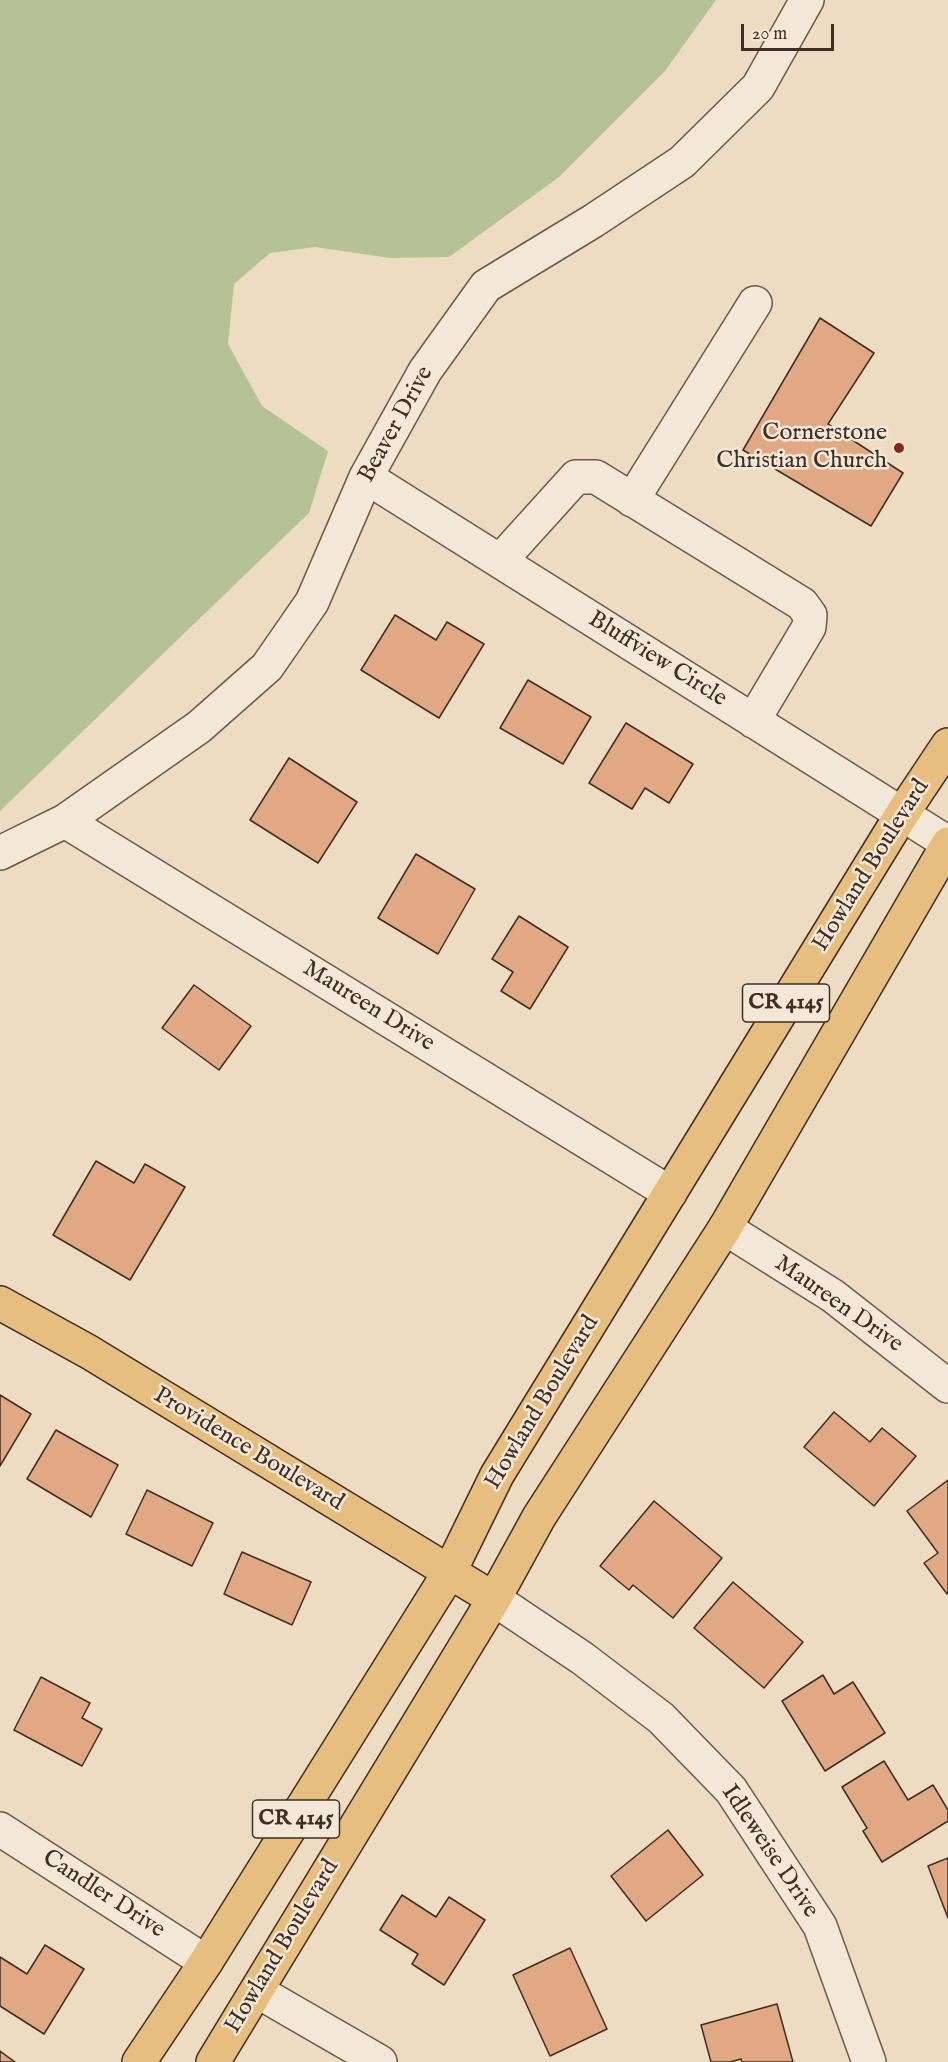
<!DOCTYPE html>
<style>
body{margin:0}
#map{position:relative;width:948px;height:2062px;overflow:hidden;background:#eddcc1;font-family:"IM FELL English",serif}
canvas{display:block}
.scale{position:absolute;left:741px;top:24px;width:93px;height:27px;box-sizing:border-box;border:3px solid #402d23;border-top:0;padding-left:8px;font-size:18px;line-height:21px;white-space:nowrap;color:#402d23;-webkit-text-stroke:4px #f3e8d7;paint-order:stroke}
</style>
<div id="map">
<canvas width="948" height="2062"></canvas>
<div class="scale">20 m</div>
</div>
<script>
const g = document.querySelector('canvas').getContext('2d');
g.lineJoin = 'round';
function paint(path, color) {
  g.fillStyle = color;
  g.fill(path, 'evenodd');
}
function shape(rows) {
  const path = new Path2D();
  for (const r of rows) {
    path.moveTo(r[0], r[1]);
    for (let i = 2; i < r.length; i += 2) path.lineTo(r[i], r[i + 1]);
  }
  return path;
}
function strokePath(path, color, width, dash) {
  g.strokeStyle = color;
  g.lineWidth = width;
  g.lineCap = dash ? 'butt' : 'round';
  g.setLineDash(dash || []);
  g.stroke(path);
}
function write(font, color, halo, rows, align = 'center') {
  g.font = font + ' "IM FELL English",serif';
  g.lineWidth = 5;
  g.setLineDash([]);
  g.textBaseline = 'middle';
  g.strokeStyle = halo;
  g.fillStyle = color;
  for (const [text, x, y, turn = 0] of rows) {
    g.save();
    g.translate(x, y);
    g.rotate((+turn || 0) * Math.PI / 180);
    g.textAlign = isNaN(turn) ? turn : align;
    if (halo) g.strokeText(text, 0, 0);
    g.fillText(text, 0, 0);
    g.restore();
  }
}
paint(shape([
 [0,0,716,0,665,71,559,177,449,257,390,258,315,247,270,253,234,284,228,344,262,406,328,451,309,513,0,811]
]), '#b4c296');
const building = shape([
 [820,318,874,353,828,424,903,473,871,526,743,450,820,318],
 [395,615,436,640,447,622,484,644,439,718,361,670,395,615],
 [528,680,591,717,563,764,500,728,528,680],
 [626,723,693,764,669,803,645,788,632,809,589,783,626,723],
 [289,758,357,802,318,863,250,820,289,758],
 [416,854,475,889,438,954,378,918,416,854],
 [519,916,568,947,530,1009,501,991,513,972,492,959,519,916],
 [194,985,251,1026,219,1070,162,1028,194,985],
 [96,1161,134,1183,145,1164,185,1187,130,1280,53,1235,96,1161],
 [0,1395,31,1414,0,1466,0,1395],
 [834,1412,870,1442,882,1428,916,1456,874,1506,804,1447,834,1412],
 [56,1430,118,1465,91,1517,27,1479,56,1430],
 [948,1480,948,1593,947,1594,924,1563,938,1553,907,1511,948,1480],
 [147,1490,213,1523,192,1566,126,1534,147,1490],
 [654,1501,722,1558,673,1618,633,1585,629,1590,600,1566,654,1501],
 [242,1552,311,1582,292,1625,224,1594,242,1552],
 [733,1582,803,1642,764,1688,694,1628,733,1582],
 [823,1675,834,1694,853,1682,885,1733,825,1771,782,1701,823,1675],
 [41,1677,90,1703,82,1718,102,1729,82,1766,14,1730,41,1677],
 [884,1761,908,1800,933,1785,948,1810,948,1821,882,1862,863,1831,867,1828,842,1787,884,1761],
 [668,1830,703,1875,646,1921,611,1876,668,1830],
 [948,1858,948,1918,928,1866,948,1858],
 [402,1895,436,1917,449,1897,485,1920,444,1985,412,1964,418,1954,380,1930,402,1895],
 [45,1945,84,1969,44,2034,0,2006,0,1957,27,1974,45,1945],
 [570,1948,607,2029,550,2056,513,1975,570,1948],
 [777,2004,793,2062,742,2062,741,2059,730,2062,711,2062,701,2025,777,2004],
 [0,2051,15,2062,0,2062,0,2051]
]);
paint(building, '#e0a983');
strokePath(building, '#402d23', 1.5);
const minor = shape([
 [366,477,948,843],
 [632,500,755,303],
 [500,561,576,477,596,477,802,604,810,615,809,627,753,721],
 [65,821,670,1193],
 [0,853,65,821,199,727,267,667,312,602,366,477,425,371,486,286,593,221,682,162,758,87,807,0],
 [725,1228,833,1296,948,1386],
 [494,1599,582,1658,661,1718,731,1790,820,1926,869,2062],
 [0,1829,206,1962],
 [257,1991,380,2062]
]);
const major = shape([
 [0,1303,89,1352,494,1599],
 [139,2062,206,1962,449,1573,497,1475,902,814,948,745],
 [213,2062,494,1599,539,1517,725,1228,948,844]
]);
strokePath(minor, '#6b594a', 36);
strokePath(major, '#402d23', 36);
strokePath(minor, '#f3e8d7', 33);
strokePath(major, '#e6be80', 33);
for (const [x, y, r, color] of [
 [899,448,6,"#8f2418"]
]) {
  const dot = new Path2D();
  dot.arc(x, y, r, 0, 2 * Math.PI);
  g.fillStyle = color;
  g.fill(dot);
  strokePath(dot, '#f3e8d7', 2);
}
for (const [x, y, w] of [
 [786,1003,87],
 [296,1819,87]
]) {
  const box = new Path2D();
  box.roundRect(x - w / 2, y - 19, w, 38, 4.5);
  g.fillStyle = '#f3e8d7';
  g.fill(box);
  strokePath(box, '#402d23', 1.5);
}
write('bold 22px', '#402d23', null, [
 ["CR 4145",786,1003],
 ["CR 4145",296,1819]
]);
write('24px', '#402d23', '#f3e8d7', [
 ["Beaver Drive",397,425,-61],
 ["Bluffview Circle",657,660,32],
 ["Howland Boulevard",872,866,-58],
 ["Maureen Drive",368,1007,32],
 ["Maureen Drive",838,1305,35],
 ["Howland Boulevard",543,1403,-59],
 ["Providence Boulevard",248,1450,31],
 ["Idleweise Drive",769,1852,56],
 ["Candler Drive",103,1895,33],
 ["Howland Boulevard",283,1947,-59]
]);
write('24px', '#402d23', '#f3e8d7', [
 ["Cornerstone",887,434],
 ["Christian Church",887,462]
], 'right');
</script>
